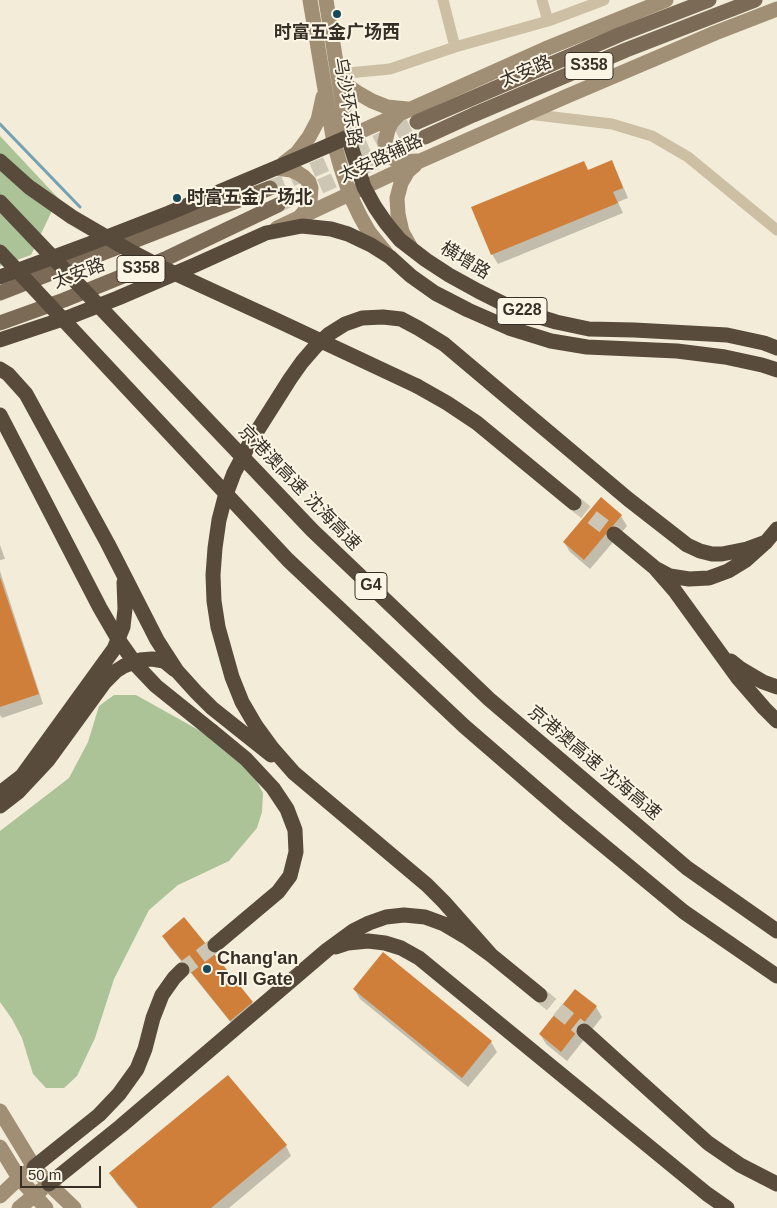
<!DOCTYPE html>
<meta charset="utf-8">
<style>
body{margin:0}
#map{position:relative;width:777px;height:1208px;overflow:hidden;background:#f3ecd8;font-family:Arial,sans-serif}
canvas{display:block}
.scale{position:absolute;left:20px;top:1166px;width:81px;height:22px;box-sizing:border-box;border:2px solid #372f26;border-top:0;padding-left:6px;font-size:15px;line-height:18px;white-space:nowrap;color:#372f26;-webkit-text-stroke:4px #fbf5e5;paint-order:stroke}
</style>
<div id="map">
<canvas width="777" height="1208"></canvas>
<div class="scale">50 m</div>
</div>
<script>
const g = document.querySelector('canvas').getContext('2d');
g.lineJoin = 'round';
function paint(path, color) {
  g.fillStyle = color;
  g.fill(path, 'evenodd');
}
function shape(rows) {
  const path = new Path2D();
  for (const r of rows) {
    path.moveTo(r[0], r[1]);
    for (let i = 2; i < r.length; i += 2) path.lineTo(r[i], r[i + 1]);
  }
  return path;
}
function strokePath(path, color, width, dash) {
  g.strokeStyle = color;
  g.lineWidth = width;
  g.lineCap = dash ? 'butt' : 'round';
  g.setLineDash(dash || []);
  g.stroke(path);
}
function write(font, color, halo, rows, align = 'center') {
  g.font = font + ' Arial,"Noto Sans SC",sans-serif';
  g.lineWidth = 4;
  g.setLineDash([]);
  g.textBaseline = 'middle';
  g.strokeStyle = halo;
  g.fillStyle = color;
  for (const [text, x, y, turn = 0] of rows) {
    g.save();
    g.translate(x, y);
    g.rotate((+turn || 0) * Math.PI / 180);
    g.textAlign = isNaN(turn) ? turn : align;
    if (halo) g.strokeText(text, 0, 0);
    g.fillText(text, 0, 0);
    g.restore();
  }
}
paint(shape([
 [0,136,58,198,31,255,0,266],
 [114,695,136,695,204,733,253,774,263,793,262,812,257,828,229,861,178,885,149,910,114,979,95,1038,77,1076,64,1088,46,1088,33,1074,22,1038,12,1019,0,1002,0,831,69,778,88,742,99,706]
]), '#abc397');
paint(shape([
 [611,162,617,172,628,198,618,202,623,213,498,264,492,254,588,171],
 [601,499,621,516,627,526,590,569,570,552,564,542],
 [0,545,5,559,0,560],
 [0,571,43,704,2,718,0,715],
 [184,919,252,1003,258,1013,237,1030,169,946,163,936],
 [354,989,491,1042,497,1052,468,1087,360,999],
 [575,991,596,1007,602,1017,567,1061,546,1044,540,1034],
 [286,1146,291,1156,229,1208,137,1208,117,1184,111,1174]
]), '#0003');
strokePath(shape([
 [0,124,80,207]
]), '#75a2b2', 3);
paint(shape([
 [612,160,623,188,613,192,618,203,491,255,471,207,584,161,588,170],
 [601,497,622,515,584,560,563,542],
 [0,577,39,694,0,707],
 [184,917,253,1002,230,1021,162,936],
 [383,952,492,1041,462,1078,353,989],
 [575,989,597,1006,561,1052,539,1034],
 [228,1075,287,1145,211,1208,138,1208,109,1173]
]), '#cf7f3a');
strokePath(shape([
 [270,188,371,145,417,122],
 [278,205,378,161,425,137]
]), '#cdc6b4', 15, [15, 8]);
strokePath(shape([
 [574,503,614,534],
 [182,970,215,945],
 [540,995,584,1031]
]), '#cdc6b4', 15, [15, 8]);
strokePath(shape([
 [443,0,455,47],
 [542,0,548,21],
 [338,74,390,69,455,47,548,21,604,0],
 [528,114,612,124,652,136,688,157,777,230]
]), '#ccbfa4', 11);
strokePath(shape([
 [310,0,334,143,341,168,350,195,360,216,369,232,386,253],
 [326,0,348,137,545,49,666,0],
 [338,74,346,85,358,93,372,101,387,107,407,109],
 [399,114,391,123,388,130,385,142,387,149,389,154,394,159,402,162,417,161],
 [284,163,297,153,309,137,318,120,323,97],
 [277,168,291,170,298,173,304,177,309,182,311,188,310,201,304,212,299,218],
 [277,228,420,161,565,97,715,33,777,9],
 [411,248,402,232,398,214,397,198,401,183,408,171,415,165],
 [0,1111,34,1167,49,1184,74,1208],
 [0,1147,19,1178,46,1208],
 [0,1196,19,1178,27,1172],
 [19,1208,41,1190]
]), '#a08e75', 15);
strokePath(shape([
 [417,122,621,34,709,0],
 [425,137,473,115,626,50,755,0],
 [0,293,270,188],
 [0,323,64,300,165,259,278,205]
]), '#7a6a56', 15);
strokePath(shape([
 [0,277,89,244,169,213,302,157,348,137,364,187,375,207,386,223,400,240,426,260,449,275,478,291,514,309,556,322,589,329,634,330,727,335,764,343,777,348],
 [0,340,72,316,118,298,195,265,266,233,302,226,331,229,348,234,371,245,390,257,411,276,435,293,468,310,509,328,551,341,587,347,677,351,725,357,762,365,777,370],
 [0,369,8,374,26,394,108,544,157,640,177,671,196,692,212,708,271,755],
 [417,386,447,403,477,423,574,503],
 [614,534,655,568,670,576,689,579,709,578,728,571,746,560,766,542,777,529],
 [655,568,675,591,738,678,764,708,777,721],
 [731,661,741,669,763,682,777,687],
 [212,731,246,759,273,788,287,809,295,830,296,852,290,876,278,892,215,945],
 [0,793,22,776,114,649,123,627,125,609,124,582],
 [0,806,18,792,48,760,104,683,116,671,124,666,140,660,152,659,164,661,175,670],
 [336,947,348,943,368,941,385,943,401,948,419,958,707,1194,727,1208],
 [491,955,444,902,427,885,294,773,272,748,256,726,242,702,232,677,218,627,214,601,213,575,215,548,219,520,225,497,234,473,252,439,290,379,302,362,315,347,329,334,345,324,362,318,383,317,401,319,418,328,444,344,628,499,687,545,700,551,712,554,722,554,747,549,766,542],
 [584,1031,708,1143,740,1165,777,1184],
 [34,1167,99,1115,119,1094,137,1069,145,1049,153,1018,162,995,174,978,182,970],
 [49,1184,121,1126,327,950,353,931,369,923,386,917,404,915,425,917,444,924,466,937,491,955,540,995]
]), '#584b3c', 15);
strokePath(shape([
 [0,161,29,187,72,217,132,252,163,268,272,318,417,386],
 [0,202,312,530,489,699,687,868,777,931],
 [0,252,288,560,464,726,568,816,684,912,777,976],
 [0,415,100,608,118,639,137,666,156,686,212,731]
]), '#584b3c', 15);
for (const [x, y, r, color] of [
 [337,14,5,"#18485b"],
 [177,198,5,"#18485b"],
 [207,969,5,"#18485b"]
]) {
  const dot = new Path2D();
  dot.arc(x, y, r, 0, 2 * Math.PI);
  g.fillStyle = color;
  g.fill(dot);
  strokePath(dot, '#fbf5e5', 2);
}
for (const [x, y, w] of [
 [589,66,48],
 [141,269,48],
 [522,311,50],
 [371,586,32]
]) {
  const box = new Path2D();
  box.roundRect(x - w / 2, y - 13.5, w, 27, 4);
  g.fillStyle = '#fbf5e5';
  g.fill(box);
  strokePath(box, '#372f26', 1);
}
write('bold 16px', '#372f26', null, [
 ["S358",589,66],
 ["S358",141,269],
 ["G228",522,311],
 ["G4",371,586]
]);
write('bold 18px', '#372f26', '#fbf5e5', [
 ["时富五金广场西",337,33,"center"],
 ["时富五金广场北",187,198],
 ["Chang'an",217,959],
 ["Toll Gate",217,980]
], 'left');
write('18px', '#372f26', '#fbf5e5', [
 ["太安路",526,72,-23],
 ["乌沙环东路",347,102,80],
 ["太安路辅路",381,159,-25],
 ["横增路",465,261,31],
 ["太安路",79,274,-21],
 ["京港澳高速 沈海高速",299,488,46],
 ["京港澳高速 沈海高速",594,763,40]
]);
</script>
